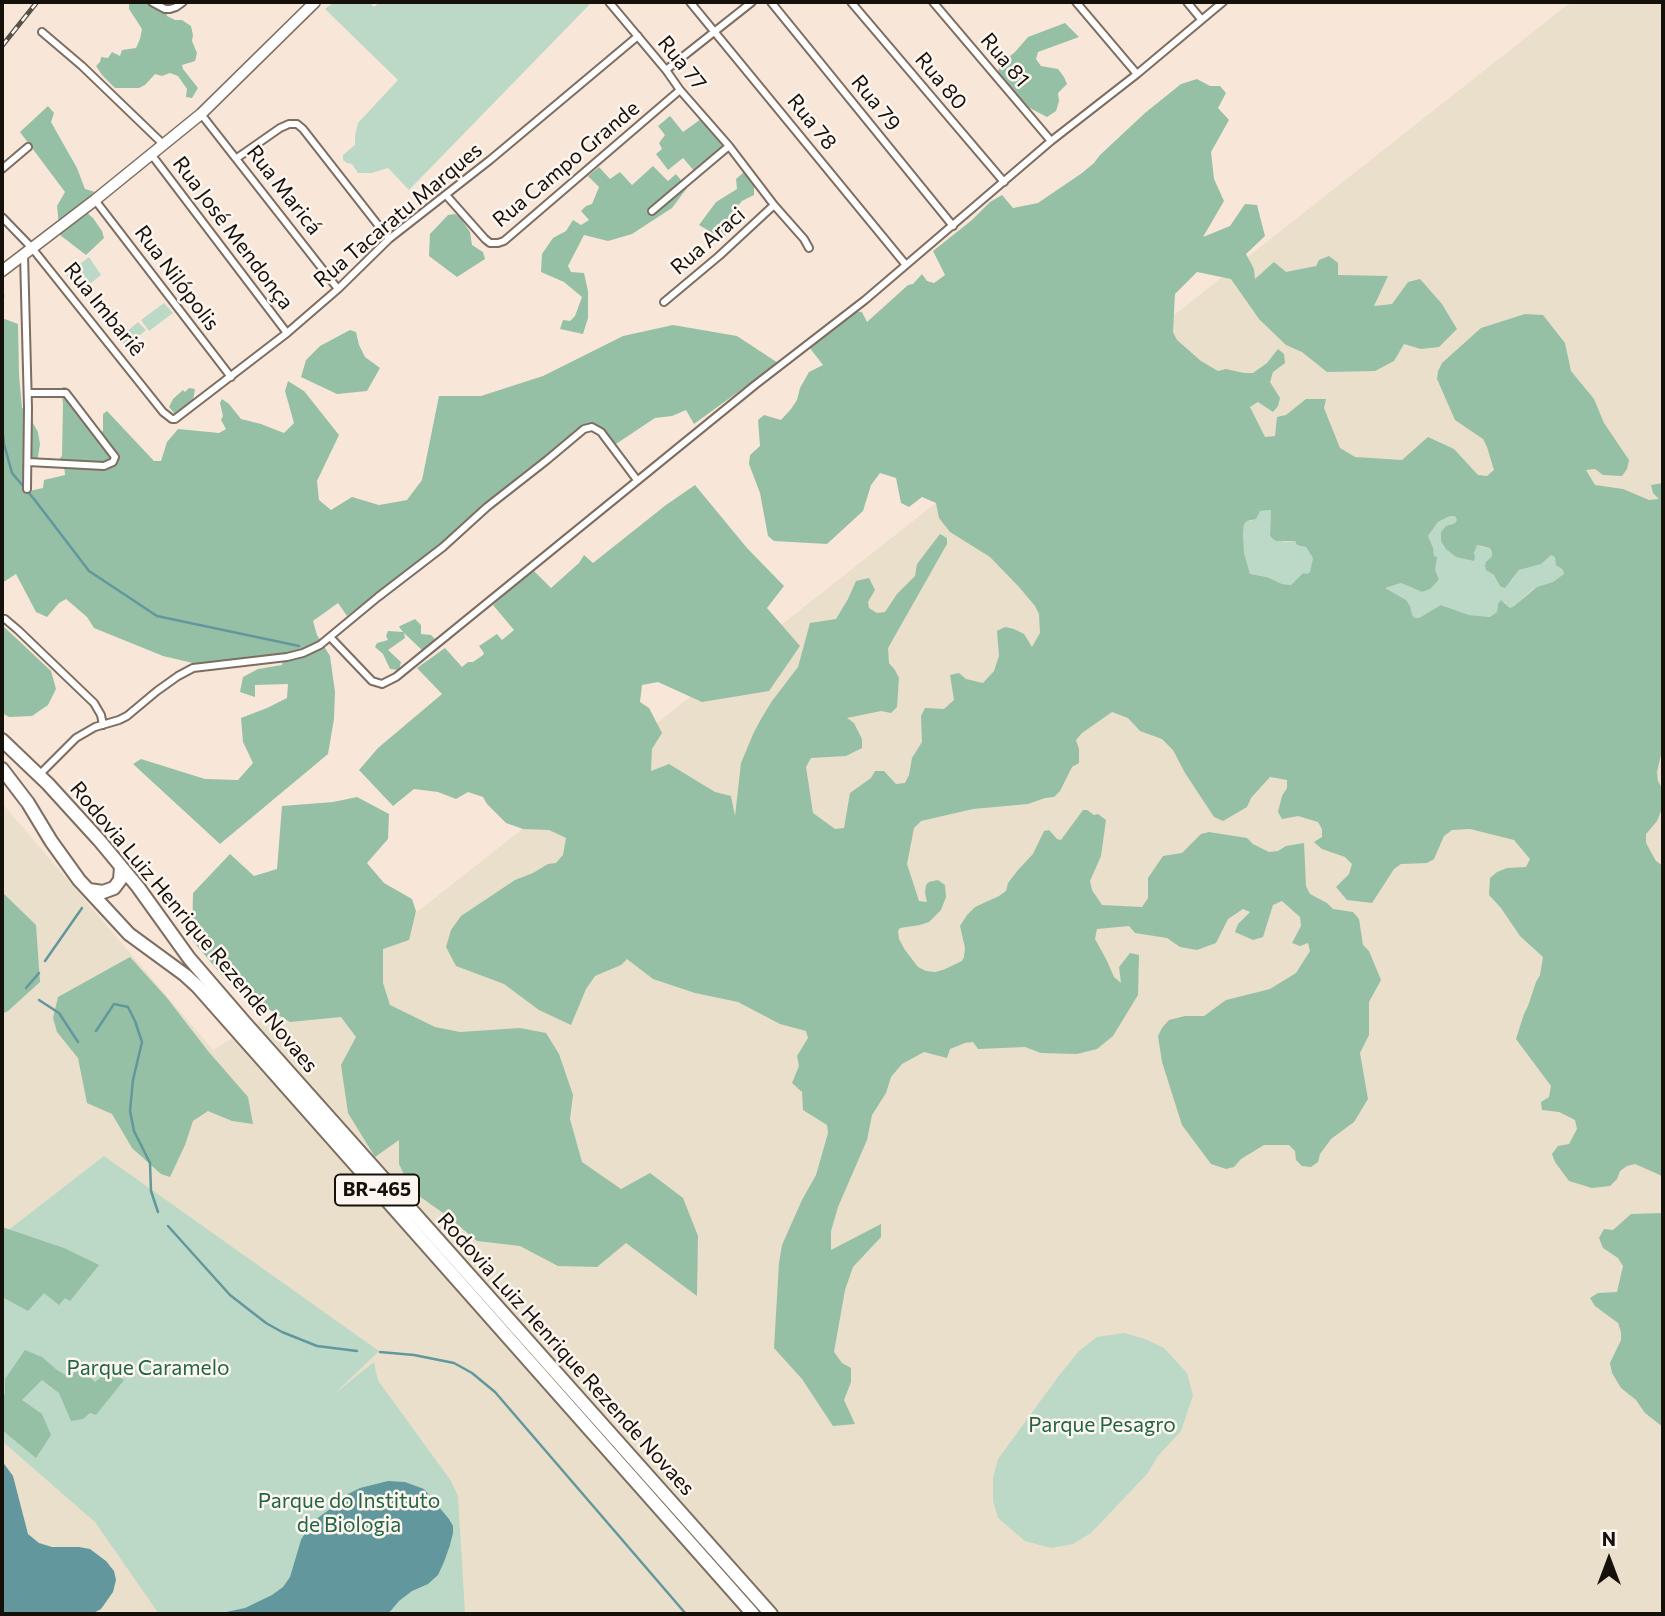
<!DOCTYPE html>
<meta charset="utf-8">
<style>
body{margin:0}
#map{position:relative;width:1665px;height:1616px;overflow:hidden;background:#f8e7d8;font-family:Commissioner,sans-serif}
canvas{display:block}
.frame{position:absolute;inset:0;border:4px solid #16100b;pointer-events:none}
.north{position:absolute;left:1574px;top:1525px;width:70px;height:70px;-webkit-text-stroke:5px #fdf6f0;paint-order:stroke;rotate:0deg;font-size:19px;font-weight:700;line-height:28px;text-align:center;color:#16100b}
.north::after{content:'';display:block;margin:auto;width:24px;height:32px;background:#16100b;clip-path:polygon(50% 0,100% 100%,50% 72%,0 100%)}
</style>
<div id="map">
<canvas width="1665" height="1616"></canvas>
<div class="frame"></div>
<div class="north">N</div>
</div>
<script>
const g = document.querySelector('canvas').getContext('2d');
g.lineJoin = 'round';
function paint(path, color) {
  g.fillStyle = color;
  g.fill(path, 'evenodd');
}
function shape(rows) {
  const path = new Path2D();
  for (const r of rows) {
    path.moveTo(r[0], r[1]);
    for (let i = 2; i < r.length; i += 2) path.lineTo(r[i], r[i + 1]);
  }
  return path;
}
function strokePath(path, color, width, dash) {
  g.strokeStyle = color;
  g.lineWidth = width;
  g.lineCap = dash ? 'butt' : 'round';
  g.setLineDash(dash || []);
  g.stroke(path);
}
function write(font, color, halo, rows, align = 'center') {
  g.font = font + ' Commissioner,sans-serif';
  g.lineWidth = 5;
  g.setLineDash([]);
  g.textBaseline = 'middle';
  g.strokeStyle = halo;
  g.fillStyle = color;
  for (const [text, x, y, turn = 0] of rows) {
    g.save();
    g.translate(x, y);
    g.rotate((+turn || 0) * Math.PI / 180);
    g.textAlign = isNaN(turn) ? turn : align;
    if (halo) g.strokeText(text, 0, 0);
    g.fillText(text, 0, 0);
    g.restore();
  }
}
paint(shape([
 [1571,2,1663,2,1663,1614,2,1614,2,803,213,1050,336,976]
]), '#eadfca');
paint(shape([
 [334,2,369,2,374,7,380,2,592,2,409,190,388,168,372,173,358,173,352,164,347,163,343,160,343,155,355,145,355,136,358,123,398,80,325,9],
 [89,257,101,275,81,291,66,275],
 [164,303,173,313,149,331,141,320],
 [138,322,146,330,126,347,119,338],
 [1271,510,1270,536,1273,539,1285,542,1295,541,1297,545,1306,547,1313,558,1311,572,1307,575,1303,573,1291,585,1282,584,1267,577,1250,574,1244,553,1243,532,1244,524,1247,521,1252,521,1260,511],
 [1450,516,1455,516,1457,520,1455,523,1450,524,1453,554,1456,557,1474,553,1477,544,1481,547,1490,548,1492,552,1492,556,1489,559,1491,572,1496,578,1511,581,1519,570,1540,564,1551,555,1555,557,1559,568,1563,570,1564,575,1553,582,1533,589,1514,606,1510,608,1505,602,1498,604,1497,612,1490,617,1469,615,1442,605,1419,618,1415,618,1412,615,1406,600,1384,588,1401,583,1422,592,1430,589,1436,583,1439,579,1435,570,1431,544,1428,536,1438,522],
 [104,1156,379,1351,334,1394,374,1362,376,1373,379,1382,451,1481,458,1496,465,1614,159,1614,95,1522,2,1441,2,1235],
 [1124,1333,1145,1339,1164,1348,1187,1373,1193,1395,1181,1431,1158,1456,1147,1474,1091,1533,1073,1544,1051,1548,1025,1541,998,1518,993,1501,993,1478,998,1459,1058,1377,1079,1351,1097,1337]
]), '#bcd9c7');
paint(shape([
 [129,2,163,2,166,6,167,16,175,20,182,20,191,26,193,35,192,41,197,53,195,61,182,65,183,69,198,88,192,98,186,97,187,89,178,76,170,73,162,76,155,74,145,85,139,88,115,88,102,75,96,66,100,62,101,57,108,58,112,52,120,56,122,50,136,48,140,39,142,29,129,9],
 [1065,23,1079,37,1038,52,1036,59,1041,66,1058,69,1064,77,1067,84,1058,93,1059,101,1056,111,1047,117,1022,104,998,72,1000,64,1015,52,1028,37],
 [1197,79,1210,86,1220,86,1226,93,1218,108,1229,120,1211,152,1214,179,1224,201,1203,237,1230,226,1245,204,1257,205,1265,236,1246,254,1254,269,1255,279,1274,262,1286,272,1316,266,1319,260,1329,256,1338,263,1338,275,1388,276,1374,306,1392,304,1408,282,1420,279,1442,304,1457,329,1439,347,1421,349,1404,344,1394,361,1375,371,1327,372,1302,352,1286,345,1259,319,1231,279,1197,272,1175,294,1173,332,1177,340,1201,361,1218,371,1226,369,1244,373,1253,373,1267,363,1278,349,1284,354,1285,363,1273,372,1270,382,1280,398,1278,406,1273,412,1258,402,1250,407,1265,437,1275,436,1277,417,1286,415,1306,399,1326,399,1324,408,1340,448,1355,457,1402,460,1428,437,1454,449,1478,475,1487,476,1494,470,1487,447,1483,439,1455,420,1437,379,1438,371,1442,363,1481,328,1525,314,1543,315,1565,343,1571,371,1594,399,1604,423,1629,460,1627,469,1622,476,1603,475,1595,469,1586,470,1595,485,1623,489,1649,500,1659,499,1653,493,1651,485,1663,483,1663,746,1657,772,1658,781,1663,790,1663,806,1657,821,1646,834,1646,843,1656,861,1663,866,1663,1180,1660,1175,1635,1164,1627,1166,1620,1171,1617,1179,1610,1186,1592,1188,1569,1181,1555,1162,1552,1154,1558,1146,1569,1144,1577,1129,1575,1120,1559,1112,1542,1110,1541,1102,1549,1097,1551,1086,1516,1039,1524,1014,1528,1006,1536,982,1540,975,1543,957,1520,936,1501,908,1489,895,1490,878,1497,872,1507,868,1526,867,1530,859,1514,840,1470,829,1452,830,1444,836,1434,859,1427,863,1401,864,1394,869,1372,903,1347,900,1336,887,1349,874,1352,864,1345,857,1322,849,1314,842,1322,837,1322,829,1318,822,1298,816,1282,819,1278,812,1282,796,1287,788,1287,780,1270,777,1251,798,1247,807,1223,821,1214,817,1185,773,1173,750,1162,739,1140,731,1128,718,1112,712,1082,733,1076,740,1079,749,1079,763,1072,767,1060,791,1054,797,1045,798,1028,804,973,809,921,821,914,828,907,864,919,901,927,902,925,893,926,885,929,882,938,880,945,885,946,897,941,910,929,922,920,925,900,928,898,931,899,939,905,950,918,967,926,971,935,972,943,970,962,961,964,957,965,948,960,926,967,915,975,907,999,896,1006,891,1008,883,1018,870,1033,854,1044,831,1049,830,1057,839,1061,840,1083,810,1087,810,1094,815,1098,814,1106,820,1101,856,1090,881,1092,890,1102,905,1142,907,1148,898,1148,878,1163,856,1182,853,1201,834,1209,832,1247,838,1253,844,1269,852,1278,851,1286,846,1304,843,1306,886,1310,894,1327,903,1333,909,1353,912,1359,919,1363,945,1369,951,1381,980,1369,1002,1369,1035,1360,1053,1368,1099,1354,1122,1331,1139,1320,1154,1318,1162,1311,1167,1302,1166,1296,1160,1295,1151,1289,1145,1264,1145,1241,1159,1234,1167,1226,1169,1211,1164,1182,1125,1162,1062,1158,1036,1162,1028,1169,1020,1185,1016,1204,1016,1226,1000,1270,989,1296,973,1310,951,1308,943,1300,946,1292,943,1301,926,1300,917,1282,901,1273,905,1263,937,1253,940,1235,932,1238,924,1250,912,1243,909,1228,919,1216,943,1197,950,1180,947,1167,938,1135,933,1129,926,1097,929,1095,939,1107,961,1114,977,1121,983,1119,967,1130,953,1139,955,1138,995,1113,1036,1097,1049,1077,1054,1041,1053,1025,1047,978,1049,973,1042,965,1043,950,1049,947,1058,924,1052,902,1064,891,1077,886,1093,872,1115,867,1140,838,1207,831,1231,831,1250,881,1224,881,1237,853,1267,845,1290,834,1352,842,1363,851,1368,851,1382,844,1400,855,1424,833,1426,802,1379,774,1348,779,1263,782,1245,802,1200,816,1175,828,1133,827,1125,803,1110,802,1092,792,1083,799,1066,797,1056,808,1038,806,1031,780,1024,738,1002,695,993,653,979,627,959,621,965,595,976,586,989,571,1025,539,1010,504,984,456,966,446,947,451,930,461,916,515,880,533,873,548,864,556,863,563,855,566,838,549,830,523,829,506,823,487,804,483,797,468,792,456,799,438,792,414,789,393,806,359,770,378,748,442,694,417,668,445,648,462,667,468,662,473,662,483,655,484,653,479,646,497,634,502,640,514,630,493,605,514,586,534,571,551,588,579,563,584,555,593,563,666,505,695,485,747,548,784,586,767,608,800,646,769,691,702,702,658,682,642,685,640,702,649,708,662,733,652,749,651,771,669,764,715,792,731,796,735,816,741,763,754,732,761,719,772,701,798,667,810,623,836,619,848,599,856,581,869,578,875,590,868,602,869,608,877,613,885,612,897,594,915,576,917,564,940,534,947,538,947,544,888,648,889,663,895,670,899,678,897,707,891,713,881,711,847,718,854,723,862,739,862,748,846,756,811,758,806,767,813,813,835,829,844,828,850,793,871,778,875,771,884,771,896,784,905,783,909,775,912,758,922,742,921,716,925,708,944,709,954,700,950,675,959,673,966,679,983,683,994,671,999,656,997,631,1005,627,1014,629,1024,634,1032,647,1040,633,1039,614,1035,606,1019,587,990,557,950,532,939,518,936,503,922,497,909,507,901,503,896,478,880,473,871,485,863,511,827,544,774,541,768,536,760,493,749,464,750,455,760,446,758,420,764,415,781,420,791,409,797,400,800,388,809,372,823,365,809,347,843,319,856,311,862,312,867,322,908,285,913,284,922,274,927,281,934,283,945,275,933,251,972,220,990,202,1002,195,1013,208,1038,203,1082,173,1094,163,1100,155,1145,113,1181,84],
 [1271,510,1270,536,1273,539,1276,541,1295,541,1297,545,1306,547,1313,558,1310,572,1307,574,1303,573,1291,585,1282,584,1267,577,1250,574,1244,553,1243,533,1244,524,1247,521,1256,519,1260,511],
 [1450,516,1455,516,1457,520,1455,523,1446,526,1441,532,1441,541,1446,549,1456,557,1474,561,1475,557,1474,553,1477,545,1490,548,1492,552,1492,556,1486,562,1485,566,1486,570,1494,575,1500,586,1505,588,1519,570,1541,564,1551,555,1555,557,1556,565,1563,570,1564,574,1553,582,1537,587,1514,606,1510,608,1501,600,1498,604,1497,612,1490,617,1469,615,1441,605,1419,618,1415,618,1412,615,1410,606,1406,600,1385,588,1401,583,1422,592,1430,589,1436,583,1439,579,1435,570,1437,557,1434,556,1433,548,1428,536,1438,522],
 [48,106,54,113,51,122,77,168,85,189,95,192,81,207,93,218,102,231,104,238,86,255,60,235,57,206,65,192,20,132],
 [670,116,683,132,701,119,726,150,696,173,683,158,668,170,656,154,662,149,659,143,665,135,658,126],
 [653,166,668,181,676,174,687,188,672,208,632,234,608,241,584,235,568,266,571,272,584,273,588,291,588,318,583,334,560,329,563,320,570,321,575,316,582,297,564,282,541,272,542,254,553,238,566,231,573,220,581,225,589,220,581,211,586,206,592,204,599,187,588,176,599,167,610,179,620,172,632,185],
 [744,172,749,175,754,183,754,195,742,201,733,211,724,240,699,225,716,202,737,189,736,179],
 [455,214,460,217,470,232,472,245,483,252,485,259,457,277,429,256,430,234,448,215],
 [2,318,18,324,19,375,22,408,32,412,33,423,38,432,40,444,38,457,23,467,25,492,43,488,44,480,65,475,64,464,60,461,60,458,62,456,63,404,61,389,63,387,66,387,98,433,103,431,103,414,107,411,154,461,161,461,167,442,178,429,219,433,226,429,221,420,223,416,220,403,222,399,229,404,241,419,261,424,284,433,294,423,285,391,288,381,304,391,339,435,317,481,319,500,331,510,352,497,379,505,407,500,422,480,439,396,481,396,543,376,623,336,673,325,737,336,778,363,694,424,686,410,672,416,655,418,616,444,589,423,521,474,428,554,347,616,338,603,313,621,317,635,330,656,335,692,334,719,328,754,220,844,133,764,141,759,205,779,238,780,253,763,243,742,241,718,267,708,287,698,288,684,255,685,255,697,240,692,243,677,258,669,282,665,284,655,197,664,163,656,94,628,87,617,66,599,59,603,47,617,36,612,16,574,2,583],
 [350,330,356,332,359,345,365,357,380,368,367,391,337,394,301,377,306,360,320,346],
 [189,388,195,389,193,401,179,415,174,413,169,407,173,399,183,390,185,392],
 [415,619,421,625,421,634,431,635,437,641,424,652,404,633,405,638,388,650,401,662,399,670,390,669,383,654,375,647,377,643,388,640,386,636,388,631,403,632,399,627,400,626],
 [2,625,51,671,56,689,48,705,32,716,9,717,2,713],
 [357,797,389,814,388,839,367,863,384,883,412,899,416,911,409,940,383,949,383,983,390,1005,435,1027,460,1032,520,1028,546,1033,559,1054,573,1095,570,1119,582,1162,621,1189,650,1173,683,1198,698,1236,697,1296,626,1243,597,1267,558,1266,520,1246,477,1241,446,1215,412,1191,399,1164,399,1140,375,1157,348,1113,341,1065,356,1037,341,1017,290,1022,258,1003,225,979,192,940,193,893,230,854,254,876,277,869,282,806,333,802],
 [2,892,36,925,40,982,8,1011,2,1014],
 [130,957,167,998,208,1051,248,1097,253,1124,232,1121,208,1111,193,1121,185,1145,170,1177,161,1174,132,1148,112,1114,87,1103,78,1058,57,1032,53,1018,58,997],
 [1663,1213,1663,1427,1645,1413,1636,1400,1621,1388,1612,1373,1610,1363,1621,1340,1621,1332,1618,1323,1595,1306,1590,1298,1598,1293,1617,1292,1623,1266,1618,1258,1603,1248,1599,1238,1604,1229,1613,1230,1631,1214],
 [2,1227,64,1248,99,1265,70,1301,65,1298,59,1305,44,1293,28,1311,2,1297],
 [25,1350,42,1357,57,1370,67,1376,81,1369,95,1382,101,1377,115,1374,124,1380,96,1415,90,1413,83,1419,71,1421,59,1393,42,1380,22,1400,42,1414,51,1435,36,1458,2,1430,2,1401,5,1393,5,1379]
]), '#95c0a6');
paint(shape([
 [2,1461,13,1476,28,1534,39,1543,52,1547,79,1547,90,1549,106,1561,114,1571,116,1580,113,1592,101,1609,92,1614,2,1614],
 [388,1481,405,1482,424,1489,449,1519,453,1526,453,1533,450,1545,444,1562,438,1575,428,1584,412,1591,399,1601,388,1614,217,1614,245,1608,272,1595,283,1587,290,1577,301,1540,308,1528,319,1517,333,1507,348,1494,360,1488]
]), '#62989d');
strokePath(shape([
 [2,284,3,296,2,306],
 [2,427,4,444,12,473,34,499,89,571,157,616,299,646],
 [45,961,82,908],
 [26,988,39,973],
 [39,1000,59,1013,78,1042],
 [96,1031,114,1004,128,1007,135,1021,142,1042,133,1080,130,1111,134,1131,150,1163,151,1191,158,1212],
 [168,1226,230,1295,266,1323,282,1332,317,1346,357,1351],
 [380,1352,414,1355,454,1363,472,1373,495,1392,686,1614]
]), '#62989d', 2.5);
const street = shape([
 [152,2,165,9,170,9,176,7,183,2],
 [609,2,666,70,680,90,729,146,774,205,804,239,809,248],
 [690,2,906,265],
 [771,2,953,226],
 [851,2,1004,182],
 [933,2,1051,141],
 [1076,2,1137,74],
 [1187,2,1201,19],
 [42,32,82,66,163,144],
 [666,70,752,2],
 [201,114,338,289],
 [151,154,287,333],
 [237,158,280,128,289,124,297,124,303,129,389,239],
 [2,169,28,147],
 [446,195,485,239,490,243,498,243,504,241,680,90],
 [95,200,231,377],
 [652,211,729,146],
 [2,217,32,248,163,412,172,419,175,419,287,333,338,289,389,239,490,160,638,36],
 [24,254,28,408,27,489],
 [664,302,719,256,774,205],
 [28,393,66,393,115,457,113,462,104,466,28,462],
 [5,619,18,630,94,703,101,715,103,725],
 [330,637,372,681,382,684,396,677,755,385,865,300,1051,141,1137,74,1223,2],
 [39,775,76,738,95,727,119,720,127,716,157,691,178,676,193,668,287,657,303,653,320,645,378,597,443,547,487,507,547,460,584,429,592,427,601,432,637,480]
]);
const secondary = shape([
 [2,271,95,200,201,114,315,2]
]);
const highway = shape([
 [2,740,48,784,99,840,138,887,189,958,245,1023,771,1614],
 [2,769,28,803,51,841,79,880,129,934,185,975,197,986,753,1614],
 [89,890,103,892,114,888,120,880,121,867]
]);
strokePath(street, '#7d6e61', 10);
strokePath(secondary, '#7d6e61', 13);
strokePath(highway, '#7d6e61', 16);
strokePath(street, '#fff', 6);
strokePath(secondary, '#fff', 10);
strokePath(highway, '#fff', 12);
const rail = shape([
 [2,46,37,2]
]);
strokePath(rail, '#595048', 5);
strokePath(rail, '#fdf6f0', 2.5, [8]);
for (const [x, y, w] of [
 [377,1190,84]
]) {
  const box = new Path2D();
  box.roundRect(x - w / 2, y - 15.5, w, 31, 5);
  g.fillStyle = '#fdf6f0';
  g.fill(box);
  strokePath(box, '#16100b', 2);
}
write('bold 19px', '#16100b', null, [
 ["BR-465",377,1190]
]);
write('21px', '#16100b', '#fdf6f0', [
 ["Rua 81",1005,60,50],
 ["Rua 77",682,63,51],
 ["Rua 80",941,81,50],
 ["Rua 79",876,103,51],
 ["Rua 78",812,122,51],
 ["Rua Campo Grande",566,164,-40],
 ["Rua Maricá",284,190,52],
 ["Rua Tacaratu Marques",398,215,-40],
 ["Rua José Mendonça",233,233,53],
 ["Rua Araci",708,241,-41],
 ["Rua Nilópolis",177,278,53],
 ["Rua Imbariê",104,309,51],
 ["Rodovia Luiz Henrique Rezende Novaes",194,927,50],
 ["Rodovia Luiz Henrique Rezende Novaes",566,1354,48]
]);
write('21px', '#216544', '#fdf6f0', [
 ["Parque Caramelo",148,1368],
 ["Parque Pesagro",1102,1425],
 ["Parque do Instituto",349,1501],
 ["de Biologia",349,1525]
]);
</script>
